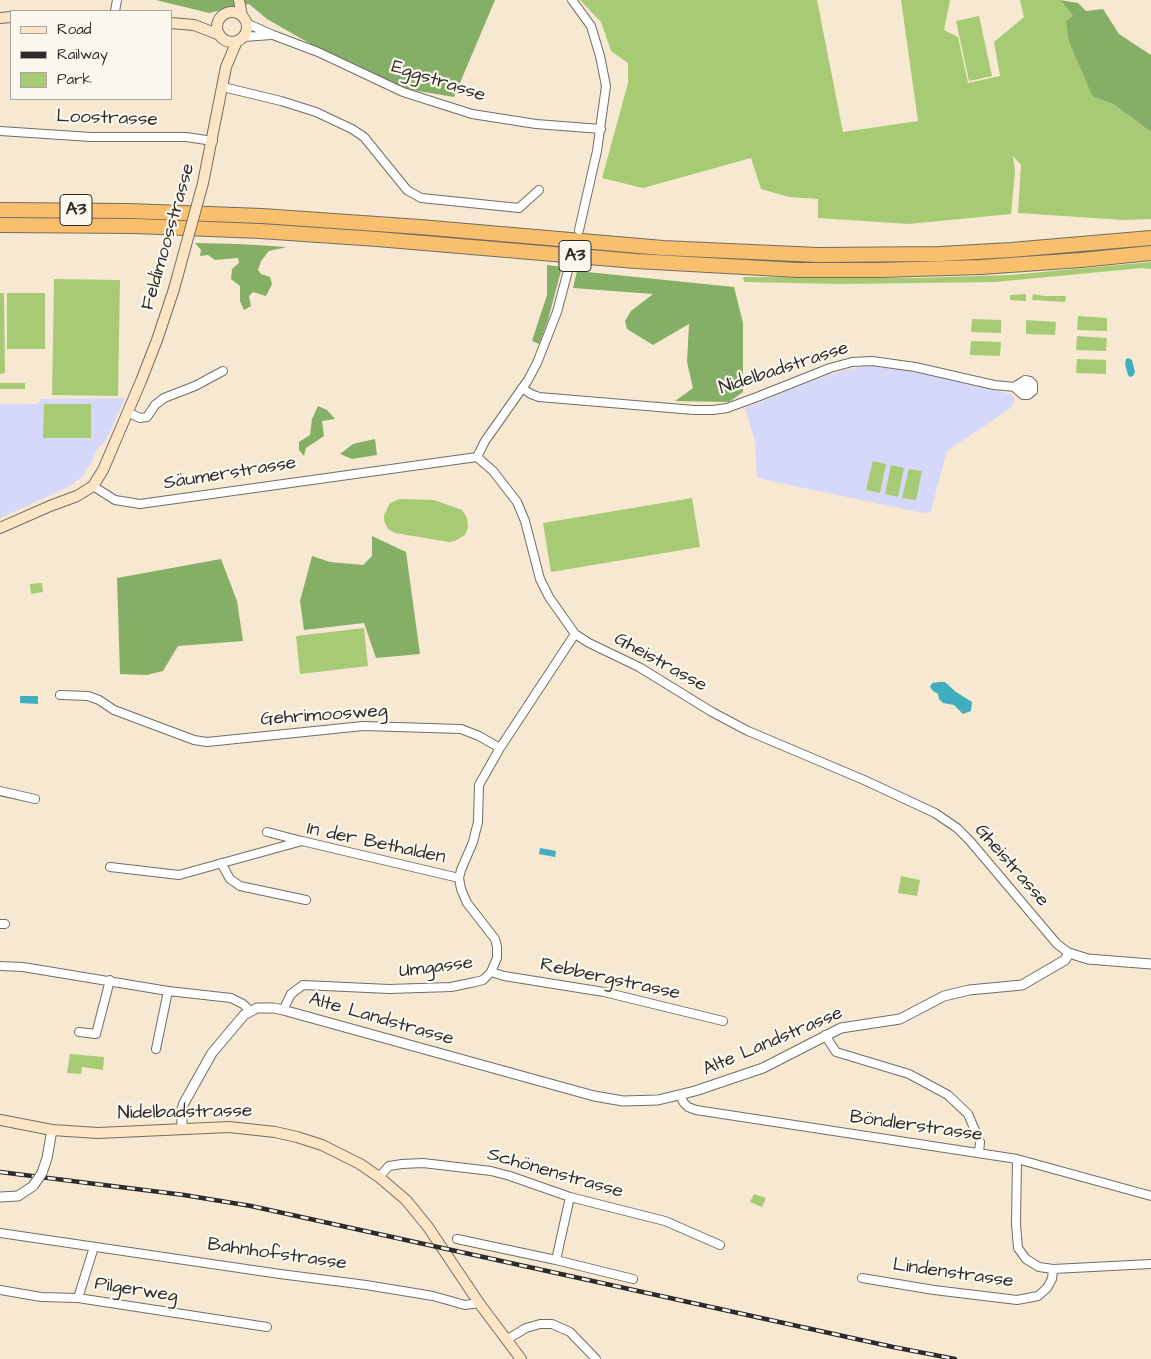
<!DOCTYPE html>
<meta charset="utf-8">
<style>
body{margin:0}
#map{position:relative;width:1151px;height:1359px;overflow:hidden;background:#f6e8d1;font-family:"Architects Daughter",sans-serif}
canvas{display:block}
.legend{position:absolute;left:10px;top:10px;width:162px;height:90px;box-sizing:border-box;background:#fbf7ec;border:1px solid #a8a59f;margin:0;padding:6px 9px;list-style:none;font-size:15px;color:#2b2b2b}
.legend li{display:flex;align-items:center;gap:10px;height:25px}
.legend b{width:25px;border:1px solid #a8a59f}
</style>
<div id="map">
<canvas width="1151" height="1359"></canvas>
<ul class="legend">
<li><b style="height:6px;background:#fce5c4"></b>Road</li>
<li><b style="height:6px;background:#2b2b2b"></b>Railway</li>
<li><b style="height:14px;background:#a7cb75"></b>Park</li>
</ul>
</div>
<script>
const g = document.querySelector('canvas').getContext('2d');
g.lineJoin = 'round';
function paint(path, color) {
  g.fillStyle = color;
  g.fill(path, 'evenodd');
}
function shape(rows) {
  const path = new Path2D();
  for (const r of rows) {
    if (r.length === 3) {
      path.moveTo(r[0] + r[2], r[1]);
      path.arc(r[0], r[1], r[2], 0, 2 * Math.PI);
      continue;
    }
    path.moveTo(r[0], r[1]);
    for (let i = 2; i < r.length; i += 2) path.lineTo(r[i], r[i + 1]);
  }
  return path;
}
function strokePath(path, color, width, dash) {
  g.strokeStyle = color;
  g.lineWidth = width;
  g.lineCap = dash ? 'butt' : 'round';
  g.setLineDash(dash || []);
  g.stroke(path);
}
function write(font, color, halo, rows, align = 'center') {
  g.font = font + ' "Architects Daughter",sans-serif';
  g.lineWidth = 4.5;
  g.setLineDash([]);
  g.textBaseline = 'middle';
  g.strokeStyle = halo;
  g.fillStyle = color;
  for (const [text, x, y, turn = 0] of rows) {
    g.save();
    g.translate(x, y);
    g.rotate((+turn || 0) * Math.PI / 180);
    g.textAlign = isNaN(turn) ? turn : align;
    if (halo) g.strokeText(text, 0, 0);
    g.fillText(text, 0, 0);
    g.restore();
  }
}
paint(shape([
 [864,366,885,366,923,373,1011,394,1015,399,1012,407,947,451,930,513,918,512,757,478,755,441,745,408,806,383,845,370],
 [125,398,110,432,103,444,97,449,91,464,83,476,72,485,0,518,0,404,37,404,42,399]
]), '#d5d8f9');
paint(shape([
 [580,0,817,0,843,132,918,121,901,0,950,0,944,30,958,37,968,83,1000,76,994,42,1024,17,1020,0,1060,0,1073,16,1093,97,1113,104,1151,132,1151,219,1124,220,1018,213,1021,165,1013,156,1015,171,1011,214,909,224,818,218,818,199,789,197,761,189,751,158,643,188,602,178,628,83,628,63,611,51,601,22],
 [979,16,992,76,969,81,956,21],
 [1151,262,1151,269,1142,268,995,282,841,284,744,282,743,277,915,278,1010,275],
 [54,279,120,280,118,396,52,395],
 [0,293,4,293,5,373,0,374],
 [7,293,45,293,45,349,7,349],
 [1026,294,1026,301,1010,300,1010,295],
 [1033,294,1044,296,1066,296,1065,302,1032,300],
 [1078,316,1107,318,1107,331,1077,330],
 [972,319,1001,320,1001,333,971,332],
 [1026,320,1056,322,1055,335,1026,334],
 [1077,336,1107,338,1106,351,1076,350],
 [971,341,1001,342,1000,356,970,355],
 [1077,359,1106,360,1106,374,1076,373],
 [0,383,25,383,25,389,0,389],
 [44,404,91,404,91,438,43,438],
 [873,461,886,464,880,493,866,490],
 [891,465,904,468,898,497,885,494],
 [909,469,922,471,916,500,902,498],
 [692,498,700,547,551,572,543,523],
 [400,499,434,500,462,510,467,518,468,528,465,535,455,541,449,542,395,533,388,529,384,521,384,515,390,503],
 [42,583,43,592,31,594,30,584],
 [364,628,368,666,300,674,296,636],
 [901,876,920,880,917,896,898,893],
 [70,1054,104,1057,103,1070,82,1067,81,1074,67,1073],
 [754,1194,766,1198,762,1207,750,1202]
]), '#a7cb75');
paint(shape([
 [156,0,495,0,454,97,382,85,267,19,249,4,209,13],
 [1060,0,1078,3,1086,11,1103,9,1119,34,1151,55,1151,132,1113,104,1093,97,1069,42,1066,21,1073,16],
 [195,243,239,244,287,247,269,251,261,261,258,270,261,274,270,277,272,284,266,296,253,292,249,296,251,306,244,310,240,301,240,286,231,279,232,269,239,263,238,258,215,260,208,255,200,256,201,250],
 [547,265,562,267,548,320,539,344,532,341,547,295],
 [577,271,734,287,743,323,743,392,729,402,675,401,693,388,687,362,689,324,653,345,627,329,625,321,631,311,653,294,573,288],
 [318,406,327,410,335,419,322,421,324,436,306,448,304,456,299,450,299,442,310,435,312,419],
 [375,439,377,455,352,459,340,454,353,444],
 [372,536,406,552,420,654,376,658,364,623,304,630,300,601,312,556,330,562,363,565,372,556],
 [221,559,237,601,243,641,178,646,163,671,147,675,120,674,117,578]
]), '#85af66');
paint(shape([
 [1128,358,1132,360,1135,372,1133,376,1130,377,1128,375,1125,364,1126,359],
 [939,682,945,682,956,692,972,702,971,711,963,714,954,705,943,703,939,699,938,694,933,691,930,687,932,683],
 [20,696,38,696,38,704,20,703],
 [540,848,556,851,555,857,539,854]
]), '#41aebf');
const minor = shape([
 [572,0,591,26,600,56,606,86,597,151,579,230],
 [115,11,117,0],
 [246,23,273,35,318,52,403,92,472,114,536,124,601,129],
 [244,37,271,35],
 [223,87,281,101,316,112,352,129,364,137,407,190,421,198,519,208,539,190],
 [0,131,91,137,186,137,213,141],
 [1025,380,1030,381,1033,384,1033,391,1028,395,1023,395,1014,387,1025,380],
 [522,388,531,394,539,397,694,410,713,410,727,408,757,397,830,368,852,362,872,361,915,367,994,385,1026,388],
 [127,412,140,418,147,417,155,405,164,398,195,386,223,371],
 [477,457,493,471,517,502,525,521,540,579,549,597,575,634,589,643,639,667,712,712,748,731,864,780,935,813,957,828,970,841,1057,944,1069,953],
 [477,457,485,441,528,380,537,363,557,312,569,267],
 [93,486,115,500,140,504,477,457],
 [60,695,88,696,99,700,114,710,194,740,207,742,363,726,461,729,479,736,500,748],
 [0,791,35,799],
 [267,832,302,841],
 [221,863,230,879,240,886,306,900],
 [110,867,179,875,302,841,459,878],
 [0,924,5,924],
 [0,966,23,967,168,991,231,998,243,1004,250,1011],
 [491,972,504,976,604,992,723,1021],
 [283,1010,291,994,303,985,389,989,451,987,475,982,483,980,491,972,497,958,497,947,495,939,467,903,461,889,459,878,461,870,473,842,478,822,479,785,500,748,575,634],
 [79,1032,96,1034,110,980],
 [825,1035,836,1052,909,1074,948,1095,968,1114,980,1142,979,1153],
 [156,1049,168,991],
 [680,1096,684,1103,688,1107,696,1110,1017,1159,1151,1196],
 [1017,1159,1016,1224,1018,1248,1026,1259,1039,1267,1053,1269,1151,1264],
 [379,1177,389,1166,402,1164,423,1163,491,1171,510,1176,570,1197,665,1221,720,1245],
 [0,1233,280,1274,366,1285,433,1296,465,1305,479,1303],
 [457,1239,556,1260,633,1279],
 [556,1260,570,1197],
 [862,1278,934,1290,1017,1300,1038,1296,1047,1288,1052,1279,1053,1269],
 [0,1290,41,1297,78,1298,267,1327],
 [78,1298,94,1247],
 [506,1340,526,1328,540,1324,552,1324,570,1332,596,1359]
]);
const tertiary = shape([
 [182,1129,182,1109,184,1103,212,1053,244,1015,257,1008,274,1008,283,1010,594,1096,623,1101,658,1100,695,1091,763,1068,841,1028,900,1019,944,996,969,990,1022,985,1065,960,1069,953,1088,959,1151,964],
 [42,1173,47,1158,52,1130],
 [0,1197,18,1196,33,1186]
]);
const secondary = shape([
 [239,0,242,16],
 [232,27,15],
 [0,18,11,17],
 [171,23,194,25,220,35],
 [203,183,226,67,237,41],
 [0,528,50,506,77,496,93,486,103,470,141,381,157,340,174,289],
 [0,1120,52,1130,98,1133,229,1127,275,1132,297,1137,322,1145,360,1164,379,1177,406,1200,428,1227,479,1303,521,1359]
]);
const motorway = shape([
 [0,210,129,211,262,216,420,227,663,248,818,255,940,254,1011,250,1151,238],
 [0,225,135,226,260,231,377,239,636,261,798,270,880,270,981,267,1081,260,1151,253]
]);
strokePath(minor, '#726d65', 10);
strokePath(tertiary, '#726d65', 11);
strokePath(secondary, '#726d65', 12);
strokePath(motorway, '#726d65', 16);
strokePath(minor, '#fff', 8);
strokePath(tertiary, '#fff', 9);
strokePath(secondary, '#fce5c4', 10);
strokePath(motorway, '#f8bf6c', 14);
const rail = shape([
 [0,1172,184,1195,251,1206,893,1347,955,1359]
]);
strokePath(rail, '#2b2b2b', 4.5);
strokePath(rail, '#fbf7ec', 2.5, [8]);
const tertiaryBridge = shape([
 [33,1186,42,1173]
]);
const secondaryBridge = shape([
 [174,289,203,183]
]);
strokePath(tertiaryBridge, '#726d65', 11, []);
strokePath(secondaryBridge, '#726d65', 12, []);
strokePath(tertiaryBridge, '#fff', 9);
strokePath(secondaryBridge, '#fce5c4', 10);
for (const [x, y, w] of [
 [76,210,32],
 [575,256,32]
]) {
  const box = new Path2D();
  box.roundRect(x - w / 2, y - 15.5, w, 31, 4);
  g.fillStyle = '#fbf7ec';
  g.fill(box);
  strokePath(box, '#2b2b2b', 1);
}
write('bold 18px', '#2b2b2b', null, [
 ["A3",76,210],
 ["A3",575,256]
]);
write('19px', '#2b2b2b', '#fbf7ec', [
 ["Eggstrasse",438,82,18],
 ["Loostrasse",107,119,2],
 ["Feldimoosstrasse",169,237,-74],
 ["Nidelbadstrasse",784,369,-18],
 ["Säumerstrasse",230,474,-9],
 ["Gheistrasse",660,663,29],
 ["Gehrimoosweg",324,716,-4],
 ["In der Bethalden",376,844,12],
 ["Gheistrasse",1011,866,49],
 ["Umgasse",436,968,-7],
 ["Rebbergstrasse",610,980,12],
 ["Alte Landstrasse",381,1020,16],
 ["Alte Landstrasse",773,1042,-23],
 ["Nidelbadstrasse",185,1113,-1],
 ["Böndlerstrasse",916,1127,8],
 ["Schönenstrasse",555,1174,16],
 ["Bahnhofstrasse",277,1255,8],
 ["Lindenstrasse",953,1274,8],
 ["Pilgerweg",136,1291,9]
]);
</script>
